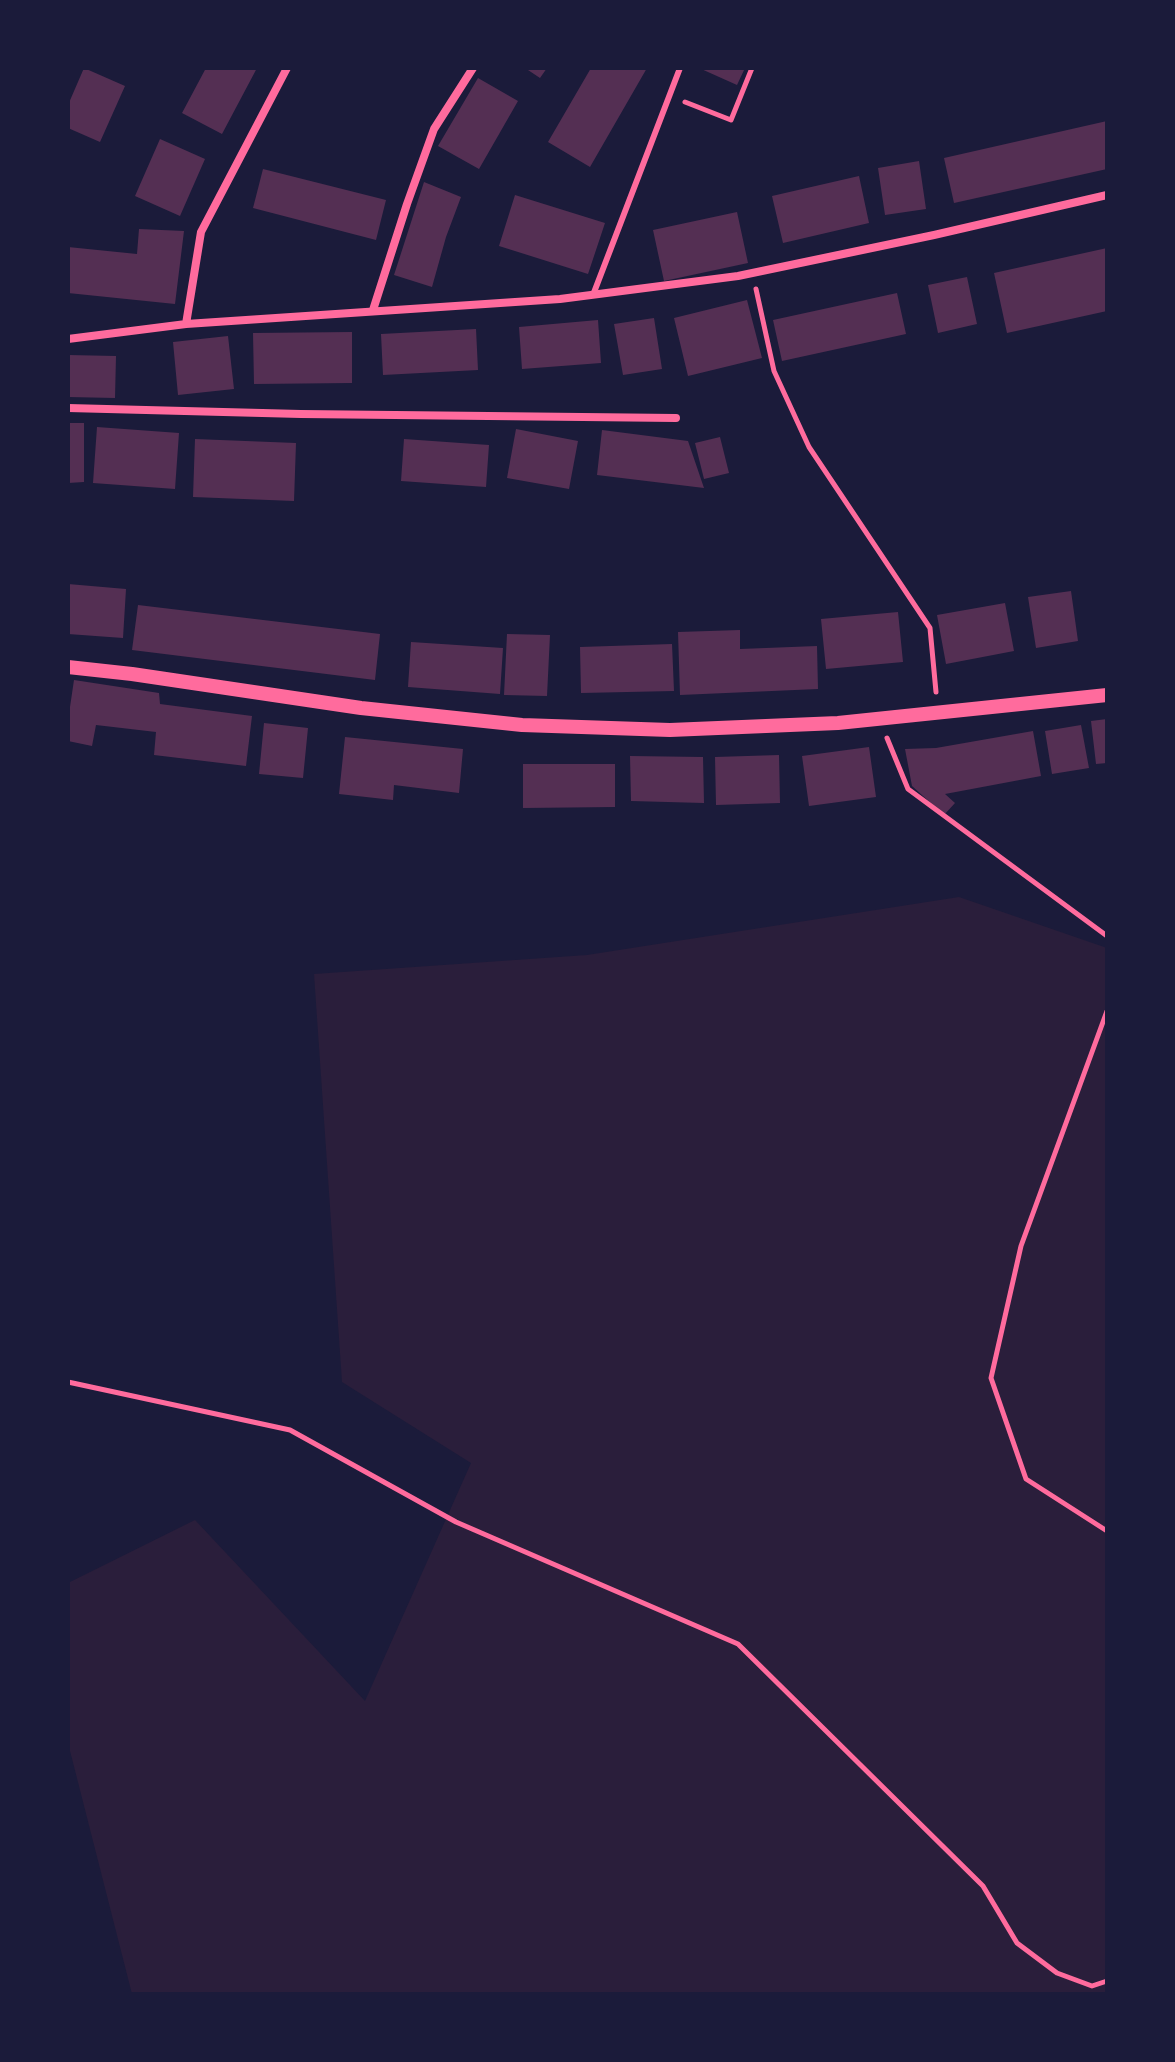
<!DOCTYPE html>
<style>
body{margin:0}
#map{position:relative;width:1175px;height:2062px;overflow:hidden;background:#1b1b3a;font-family:"PT Serif",serif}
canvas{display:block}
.frame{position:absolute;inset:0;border:70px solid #1b1b3a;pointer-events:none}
</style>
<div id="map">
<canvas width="1175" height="2062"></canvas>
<div class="frame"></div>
</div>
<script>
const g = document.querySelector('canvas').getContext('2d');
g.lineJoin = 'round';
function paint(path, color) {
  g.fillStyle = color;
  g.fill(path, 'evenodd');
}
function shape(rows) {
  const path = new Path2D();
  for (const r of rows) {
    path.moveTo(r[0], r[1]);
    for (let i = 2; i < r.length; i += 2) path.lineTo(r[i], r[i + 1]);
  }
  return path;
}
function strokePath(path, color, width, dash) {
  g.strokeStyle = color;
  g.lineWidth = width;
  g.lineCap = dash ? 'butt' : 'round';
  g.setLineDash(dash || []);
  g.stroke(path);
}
paint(shape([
 [959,897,1107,948,1107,1994,132,1994,68,1743,68,1583,195,1520,365,1701,471,1463,342,1382,314,974,587,955]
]), '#2a1e3b');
paint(shape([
 [84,68,125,86,100,142,68,128,68,105],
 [206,68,257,68,222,134,182,113],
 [525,68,547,68,540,78],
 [591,68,647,68,590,167,548,142],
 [699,68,745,68,737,85],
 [478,78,518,101,479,169,438,146],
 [1107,121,1107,169,954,203,944,158],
 [160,139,205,159,180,216,135,196],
 [919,161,926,209,885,215,878,168],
 [263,169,386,200,376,240,253,208],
 [859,176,869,223,783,243,772,196],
 [424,182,461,197,446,237,432,287,394,275],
 [515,195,605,223,588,274,499,246],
 [737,212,748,263,664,281,653,230],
 [139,229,184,231,175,304,68,293,68,247,137,254],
 [1107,248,1107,311,1007,333,994,273],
 [967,277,977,324,938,333,928,285],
 [897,293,906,334,782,361,773,320],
 [747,300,762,358,688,376,674,318],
 [654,318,662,369,623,375,614,324],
 [598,320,601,363,522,369,519,327],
 [476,329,478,370,383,375,381,334],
 [352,332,352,383,254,384,253,333],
 [228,336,234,389,178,395,173,342],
 [68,355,116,356,115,398,68,397],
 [68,423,84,423,84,482,68,483],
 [97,427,179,433,175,489,93,483],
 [516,429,578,441,569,489,507,478],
 [602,430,688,441,704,488,597,475],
 [720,437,729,473,704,479,695,443],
 [195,439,296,443,294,501,193,497],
 [404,439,489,445,486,487,401,481],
 [68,584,126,589,123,638,68,634],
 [1071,591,1078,641,1036,648,1028,597],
 [1005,603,1014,651,946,664,937,615],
 [138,605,380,634,375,680,132,650],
 [898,612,903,662,826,669,821,619],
 [740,630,740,649,817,646,818,689,680,695,678,632],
 [507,634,550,635,547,696,504,695],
 [411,642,503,648,500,694,408,687],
 [672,644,674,691,581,693,580,647],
 [74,680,159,693,160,704,252,716,246,766,154,755,156,732,96,725,92,746,68,741,68,706,70,707],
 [1107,719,1107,763,1096,764,1091,721],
 [264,723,308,728,303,778,259,774],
 [1081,725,1089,768,1052,774,1045,731],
 [1033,731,1041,776,945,794,955,803,944,815,912,786,905,749,936,748],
 [345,737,463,749,459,793,394,785,393,800,339,794],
 [869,747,876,797,809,806,802,756],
 [779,755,780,803,716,805,715,757],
 [630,756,703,757,704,803,631,801],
 [523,764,615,764,615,807,523,808]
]), '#542f53');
strokePath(shape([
 [685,102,731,120,752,68],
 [756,289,774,371,809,447,930,628,936,692],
 [887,738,908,789,1107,936],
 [1107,1011,1021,1246,991,1378,1026,1479,1107,1531],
 [68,1382,290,1430,456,1522,738,1644,983,1886,1017,1943,1057,1973,1092,1986,1107,1981]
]), '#ff6b9d', 5);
strokePath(shape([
 [593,295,680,68]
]), '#ff6b9d', 6);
strokePath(shape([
 [373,310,407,204,434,129,473,68],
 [186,324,201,232,287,68],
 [68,339,186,324,560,299,738,276,934,235,1107,195],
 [68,408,301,414,676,418]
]), '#ff6b9d', 8);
strokePath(shape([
 [68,667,132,674,361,708,522,725,670,730,838,723,1107,695]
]), '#ff6b9d', 14);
</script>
